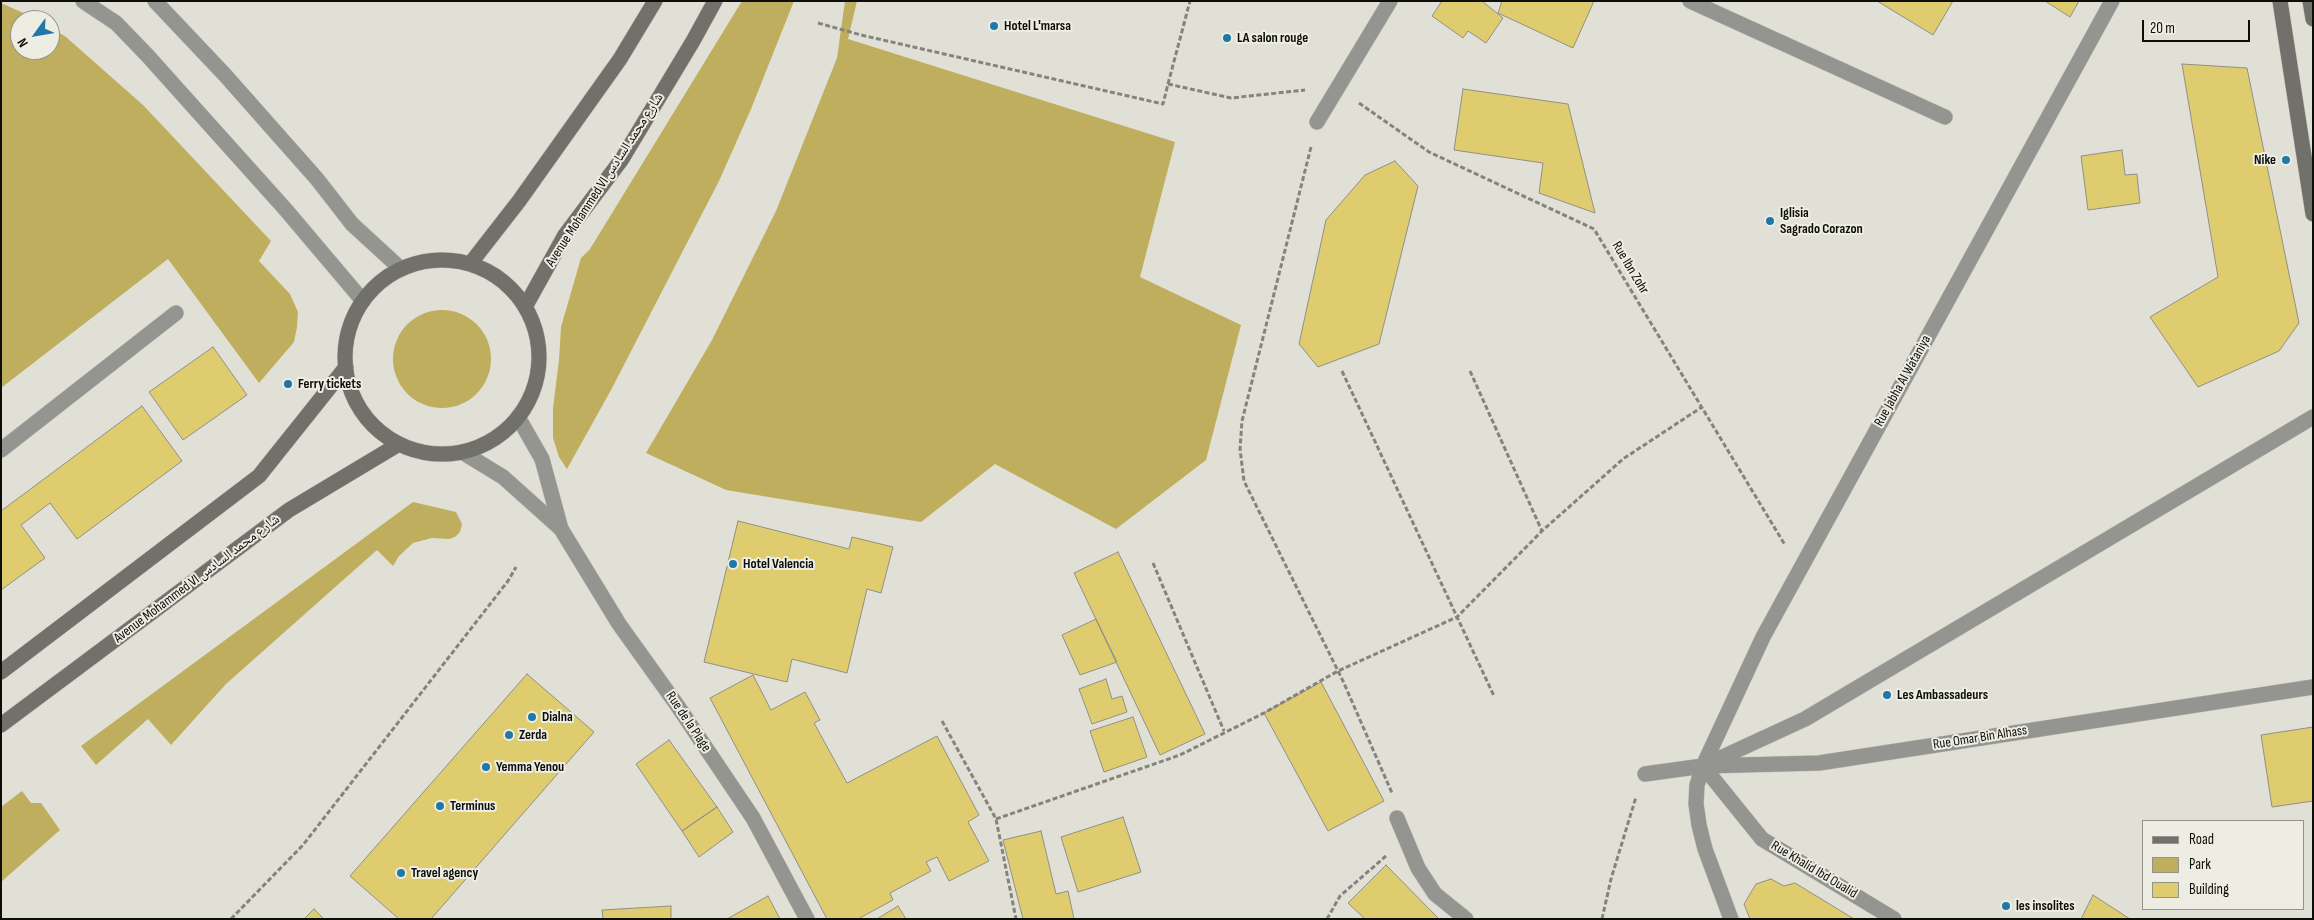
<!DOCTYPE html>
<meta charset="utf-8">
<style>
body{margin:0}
#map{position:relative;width:2314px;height:920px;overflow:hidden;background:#e1e0d7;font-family:"Sofia Sans Condensed",sans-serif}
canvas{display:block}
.frame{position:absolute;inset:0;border:2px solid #0d0d0a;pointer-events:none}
.legend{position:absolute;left:2142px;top:820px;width:162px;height:90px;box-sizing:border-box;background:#eeede4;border:1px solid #94938d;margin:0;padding:6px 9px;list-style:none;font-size:15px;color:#0d0d0a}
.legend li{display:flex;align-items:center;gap:10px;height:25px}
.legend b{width:25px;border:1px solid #94938d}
.north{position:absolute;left:10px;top:10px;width:50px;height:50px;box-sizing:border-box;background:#eeede4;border:1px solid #94938d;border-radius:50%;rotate:238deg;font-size:14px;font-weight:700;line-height:20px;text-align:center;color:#0d0d0a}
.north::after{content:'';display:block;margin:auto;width:18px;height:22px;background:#2078a7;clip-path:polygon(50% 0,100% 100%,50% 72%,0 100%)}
.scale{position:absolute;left:2142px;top:20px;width:108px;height:22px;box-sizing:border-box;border:2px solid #0d0d0a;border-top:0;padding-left:6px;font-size:15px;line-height:18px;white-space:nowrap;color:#0d0d0a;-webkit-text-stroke:4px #eeede4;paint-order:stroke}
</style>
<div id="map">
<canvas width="2314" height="920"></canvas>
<div class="frame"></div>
<ul class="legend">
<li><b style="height:6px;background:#71706a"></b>Road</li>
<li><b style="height:14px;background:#beae5d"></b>Park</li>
<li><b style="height:14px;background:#dfcc6f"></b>Building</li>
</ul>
<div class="north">N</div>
<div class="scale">20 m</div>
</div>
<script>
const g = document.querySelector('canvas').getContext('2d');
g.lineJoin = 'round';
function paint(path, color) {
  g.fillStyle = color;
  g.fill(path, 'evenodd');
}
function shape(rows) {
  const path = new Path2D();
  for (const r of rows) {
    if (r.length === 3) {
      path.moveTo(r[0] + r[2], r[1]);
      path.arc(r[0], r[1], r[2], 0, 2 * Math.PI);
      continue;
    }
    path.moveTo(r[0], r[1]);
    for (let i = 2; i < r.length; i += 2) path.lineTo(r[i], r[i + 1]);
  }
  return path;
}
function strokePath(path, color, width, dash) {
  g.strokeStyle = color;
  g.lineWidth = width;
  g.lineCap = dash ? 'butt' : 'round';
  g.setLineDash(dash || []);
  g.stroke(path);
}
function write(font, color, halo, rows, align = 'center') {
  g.font = font + ' "Sofia Sans Condensed","Noto Naskh Arabic",sans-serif';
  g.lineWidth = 4;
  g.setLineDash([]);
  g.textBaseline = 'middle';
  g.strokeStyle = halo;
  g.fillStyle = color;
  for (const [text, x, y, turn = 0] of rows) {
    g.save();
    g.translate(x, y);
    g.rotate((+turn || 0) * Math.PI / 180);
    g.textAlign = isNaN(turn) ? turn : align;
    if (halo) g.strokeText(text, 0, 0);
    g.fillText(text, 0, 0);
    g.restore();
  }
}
paint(shape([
 [742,1,794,1,751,109,719,181,611,390,567,469,559,457,553,438,553,408,559,360,561,327,581,258,590,249],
 [845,1,857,1,848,39,1175,142,1140,277,1241,325,1206,460,1116,529,995,464,921,522,726,490,646,453,712,340,776,211,837,58],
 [1,3,39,20,20,20,20,50,50,50,50,27,66,37,143,105,271,241,259,261,290,294,298,312,297,327,294,342,259,383,168,259,1,388],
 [442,359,49],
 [413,502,456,512,462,524,460,532,455,537,449,539,432,538,413,543,399,556,393,566,377,550,226,684,171,745,148,719,96,765,81,746],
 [22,791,31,803,41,803,60,830,1,882,1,807]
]), '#beae5d');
const building = shape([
 [1442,1,1482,1,1503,18,1486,43,1468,31,1463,38,1432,16,1442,1],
 [1502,1,1594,1,1573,48,1498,13,1502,1],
 [1877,1,1953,1,1933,35,1877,1],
 [2045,1,2079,1,2070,17,2045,1],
 [2182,64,2247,68,2299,323,2279,351,2198,387,2150,317,2218,277,2182,64],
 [1463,89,1568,104,1595,213,1539,193,1543,163,1454,150,1463,89],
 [2122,150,2125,175,2137,174,2140,203,2088,210,2081,156,2122,150],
 [1395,161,1418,186,1379,344,1318,367,1299,344,1326,220,1365,175,1395,161],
 [213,347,247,395,183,440,149,392,213,347],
 [142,406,182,461,77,539,50,503,21,525,45,558,1,590,1,511,142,406],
 [738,521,849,549,852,537,893,547,881,593,867,589,847,673,792,659,787,682,704,662,738,521],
 [1118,552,1205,734,1160,755,1074,573,1118,552],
 [1096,619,1117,662,1080,675,1062,635,1096,619],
 [527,674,594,732,431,919,399,919,350,876,527,674],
 [753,675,771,710,805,692,820,720,814,723,847,783,937,736,979,815,968,822,989,861,949,881,937,857,926,862,931,871,890,893,893,900,858,919,827,919,710,698,753,675],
 [1106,679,1112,699,1122,696,1127,712,1092,724,1079,689,1106,679],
 [1321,682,1384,801,1328,831,1264,713,1321,682],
 [1133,717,1147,757,1104,772,1090,731,1133,717],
 [2313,727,2313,801,2272,807,2261,735,2313,727],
 [669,740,717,807,682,831,636,764,669,740],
 [717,807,733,832,699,857,682,831,717,807],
 [1123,817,1141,872,1078,892,1061,837,1123,817],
 [1041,831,1056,894,1068,891,1074,919,1023,919,1003,840,1041,831],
 [1386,865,1439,919,1365,919,1348,903,1386,865],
 [1771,879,1784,886,1795,883,1854,919,1750,919,1744,904,1756,884,1771,879],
 [2093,895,2130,919,2081,919,2093,895],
 [768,896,780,919,727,919,768,896],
 [671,906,671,919,603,919,602,910,671,906],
 [898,906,906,919,877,919,898,906],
 [314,909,324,919,304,919,314,909]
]);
paint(building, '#dfcc6f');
strokePath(building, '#908f87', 1);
const lane = shape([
 [83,1,116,23,147,55,286,210,363,301],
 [155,1,225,75,317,179,352,224,401,269],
 [1,450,176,313]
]);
const street = shape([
 [1690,1,1945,117],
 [1317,122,1390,1],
 [518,417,542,459,561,529,619,624,677,705,753,818,807,919],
 [462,452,503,477,561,529],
 [1703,766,1805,719,2313,417],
 [1703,766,1762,839,1894,919],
 [1645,774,1703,766,1819,763,2313,687],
 [1397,818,1418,868,1435,894,1466,919],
 [1731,919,1705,849,1699,825,1696,804,1697,785,1703,766,1763,637,2112,1]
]);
const secondary = shape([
 [2280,1,2313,214],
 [2310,1,2313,19],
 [442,357,97],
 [470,264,519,201,620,59,655,1],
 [525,307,565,235,622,159,693,41,715,1],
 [1,672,259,476,346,367],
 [1,725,289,510,399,444]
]);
strokePath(lane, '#bfbeb6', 16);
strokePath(street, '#bfbeb6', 16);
strokePath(secondary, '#bfbeb6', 16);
strokePath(shape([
 [818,23,861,35,1163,104,1168,84,1231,98,1305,90],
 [1168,84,1190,1],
 [1359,103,1429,152,1594,229,1785,545],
 [1311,147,1242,421,1240,449,1244,481,1343,681,1392,793],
 [1342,371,1494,696],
 [1470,371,1542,531],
 [1153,563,1224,731],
 [942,721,996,819,1016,919],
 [996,819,1180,755,1264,713,1338,671,1457,617,1542,531,1623,459,1702,407],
 [231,919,303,845,508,581,516,567],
 [1327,919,1340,896,1386,856],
 [1602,919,1611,879,1636,797]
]), '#84837d', 3, [5, 2.5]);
strokePath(lane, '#949490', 15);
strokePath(street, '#949490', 15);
strokePath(secondary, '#71706a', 15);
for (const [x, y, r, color] of [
 [994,26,5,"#2078a7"],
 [1227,38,5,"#2078a7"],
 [2286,160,5,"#2078a7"],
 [1770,221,5,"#2078a7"],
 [288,384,5,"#2078a7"],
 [733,564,5,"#2078a7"],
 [1887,695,5,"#2078a7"],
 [532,717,5,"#2078a7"],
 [509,735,5,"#2078a7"],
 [486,767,5,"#2078a7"],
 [440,806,5,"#2078a7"],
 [401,873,5,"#2078a7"],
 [2006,906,5,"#2078a7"]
]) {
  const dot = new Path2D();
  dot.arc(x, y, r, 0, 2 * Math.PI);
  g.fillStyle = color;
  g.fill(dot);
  strokePath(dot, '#eeede4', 2);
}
write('bold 14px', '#0d0d0a', '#eeede4', [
 ["Hotel L'marsa",1004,26],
 ["LA salon rouge",1237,38],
 ["Nike",2276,160,"right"],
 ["Iglisia",1780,213],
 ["Sagrado Corazon",1780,229],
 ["Ferry tickets",298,384],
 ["Hotel Valencia",743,564],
 ["Les Ambassadeurs",1897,695],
 ["Dialna",542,717],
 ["Zerda",519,735],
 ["Yemma Yenou",496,767],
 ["Terminus",450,806],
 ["Travel agency",411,873],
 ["les insolites",2016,906]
], 'left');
write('14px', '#0d0d0a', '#eeede4', [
 ["Avenue Mohammed VI شارع محمد السادس",605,180,-57],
 ["Rue Ibn Zohr",1630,268,59],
 ["Rue Jabha Al Wataniya",1903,381,-61],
 ["Avenue Mohammed VI شارع محمد السادس",197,579,-37],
 ["Rue de la Plage",688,722,56],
 ["Rue Omar Bin Alhass",1980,738,-9],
 ["Rue Khalid Ibd Oualid",1814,870,31]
]);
</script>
